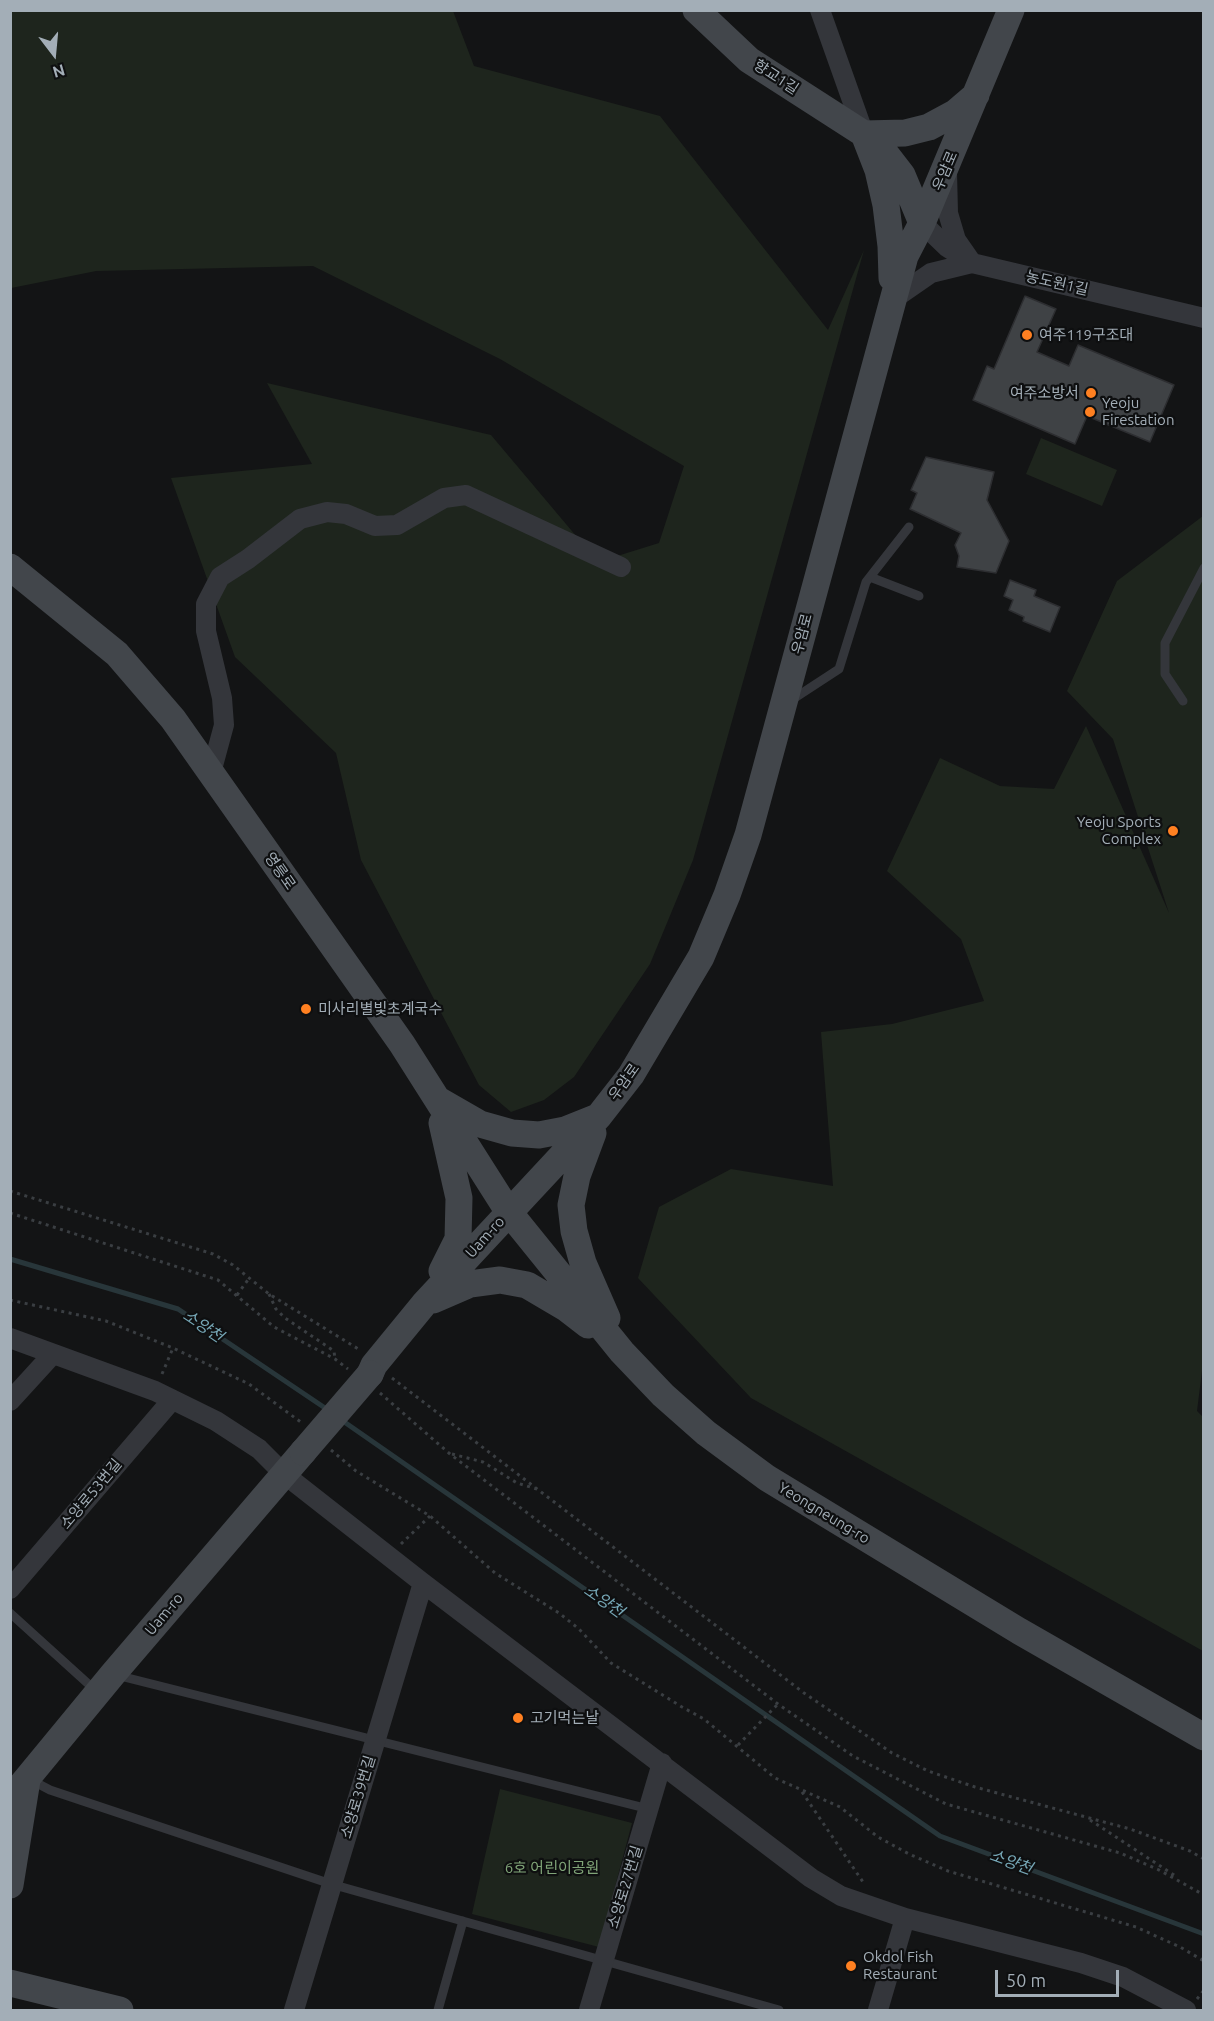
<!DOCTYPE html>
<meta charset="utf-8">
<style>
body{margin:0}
#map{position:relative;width:1214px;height:2021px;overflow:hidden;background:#131415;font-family:Ubuntu,sans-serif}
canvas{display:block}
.frame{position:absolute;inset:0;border:12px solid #a3aeb7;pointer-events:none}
.north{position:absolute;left:24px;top:24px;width:60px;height:60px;-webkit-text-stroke:4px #0e0f10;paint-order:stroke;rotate:164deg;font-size:16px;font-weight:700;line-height:24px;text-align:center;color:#a3aeb7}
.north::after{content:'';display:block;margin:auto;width:21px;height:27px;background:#a3aeb7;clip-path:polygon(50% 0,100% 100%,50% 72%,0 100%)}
.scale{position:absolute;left:995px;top:1970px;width:124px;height:27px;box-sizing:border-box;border:3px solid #a3aeb7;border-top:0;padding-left:8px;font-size:18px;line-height:21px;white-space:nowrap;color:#a3aeb7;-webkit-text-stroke:4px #0e0f10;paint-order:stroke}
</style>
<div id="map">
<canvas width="1214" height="2021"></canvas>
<div class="frame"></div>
<div class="north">N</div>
<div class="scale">50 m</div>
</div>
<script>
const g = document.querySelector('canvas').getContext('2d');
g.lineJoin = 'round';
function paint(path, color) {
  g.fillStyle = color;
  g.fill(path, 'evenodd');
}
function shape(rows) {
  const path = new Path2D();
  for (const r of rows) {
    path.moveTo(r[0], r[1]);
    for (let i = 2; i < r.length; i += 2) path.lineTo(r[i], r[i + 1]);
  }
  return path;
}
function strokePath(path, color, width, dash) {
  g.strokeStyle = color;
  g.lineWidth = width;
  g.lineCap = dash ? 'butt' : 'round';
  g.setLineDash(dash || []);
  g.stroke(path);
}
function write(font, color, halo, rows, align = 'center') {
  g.font = font + ' Ubuntu,"Noto Sans KR",sans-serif';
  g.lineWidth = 4.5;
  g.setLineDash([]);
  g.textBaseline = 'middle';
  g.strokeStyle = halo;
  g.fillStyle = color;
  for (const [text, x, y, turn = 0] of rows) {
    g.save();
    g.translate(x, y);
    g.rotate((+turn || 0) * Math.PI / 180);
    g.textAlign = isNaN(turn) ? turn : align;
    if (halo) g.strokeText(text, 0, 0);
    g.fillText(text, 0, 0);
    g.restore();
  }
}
paint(shape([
 [11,10,453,11,474,66,660,116,828,330,864,250,693,860,650,964,574,1077,544,1100,511,1112,479,1085,361,860,336,753,235,657,171,478,312,464,267,383,491,435,598,562,659,543,684,466,500,359,313,266,96,271,11,288],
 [1041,438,1117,470,1102,506,1026,474],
 [1203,516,1204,1355,1197,1411,1204,1418,1203,1651,751,1398,638,1278,659,1207,731,1169,833,1186,821,1032,892,1024,984,1001,961,939,887,871,940,758,1000,786,1054,789,1086,726,1169,913,1113,739,1067,691,1117,581],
 [500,1789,632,1823,599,1947,472,1914]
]), '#1e251d');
strokePath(shape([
 [10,1259,178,1309,328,1410],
 [340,1419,940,1836,1204,1934]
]), '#28363a', 5);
const building = shape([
 [1025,296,1056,309,1037,352,1069,366,1078,345,1174,385,1150,442,1087,416,1075,444,973,400,987,366,994,369,1025,296],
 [926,457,994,472,987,500,1009,541,996,573,957,567,959,556,955,545,961,533,910,509,917,493,911,490,926,457],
 [1010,580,1036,590,1034,596,1060,607,1050,632,1023,621,1024,617,1009,610,1013,600,1004,596,1010,580]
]);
paint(building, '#3f4245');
strokePath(building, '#2d2e31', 1.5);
strokePath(shape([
 [10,1191,213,1254,233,1265,269,1294,360,1350],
 [10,1213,218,1280,274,1327,335,1359,348,1369],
 [269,1294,276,1309,285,1318,334,1351,335,1359],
 [237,1295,250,1277],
 [10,1300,106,1321,173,1348,249,1384,302,1423],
 [162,1374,173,1348],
 [392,1378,804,1693,892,1753,928,1771,975,1787,1130,1829,1190,1851,1204,1859],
 [380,1393,450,1454,778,1704,853,1756,946,1804,1120,1853,1159,1870,1204,1895],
 [331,1450,356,1471,430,1516,495,1573,559,1613,579,1629,611,1663,682,1707,704,1719,775,1778,840,1807,878,1837,909,1854,948,1871,1136,1927,1180,1947,1204,1961],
 [452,1454,483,1462,517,1483,540,1490],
 [401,1544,430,1516],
 [738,1745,778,1704],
 [802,1792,865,1885],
 [1090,1820,1177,1877],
 [1197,1999,1204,1990]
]), '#3a3e42', 3, [3, 4.5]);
strokePath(shape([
 [870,577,919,596],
 [790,701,839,669,866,582,909,527],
 [1183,701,1165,674,1165,643,1204,568],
 [10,1613,95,1690],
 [116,1675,649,1809],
 [31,1780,50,1790,331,1884,779,2010],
 [438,2010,463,1921]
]), '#34363b', 9);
strokePath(shape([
 [820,10,864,134],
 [922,223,947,247,972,263,1204,318],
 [892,300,931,273,972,263,956,240,948,213,947,172],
 [211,773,224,725,222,698,206,631,206,604,220,577,248,559,300,519,327,512,346,514,375,526,397,525,444,498,466,495,621,567],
 [10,1338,155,1391,216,1421,259,1449,284,1474,423,1583,811,1878,841,1896,905,1918,1081,1963,1123,1977,1186,2010],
 [10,1401,52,1355],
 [10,1589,172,1400],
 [294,2010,423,1583],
 [589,2010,662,1763],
 [878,2010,905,1918]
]), '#34363b', 20);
strokePath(shape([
 [696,10,749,60,864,134,885,153,902,175,922,223],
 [892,278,891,246,886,205,878,170,864,134,905,133,929,127,955,113,976,95],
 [10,567,117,654,173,719,402,1044,508,1211,622,1352,663,1395,706,1433,767,1478,1019,1631,1204,1737],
 [440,1101,480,1124,512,1133,539,1135,565,1130,595,1118],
 [593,1133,577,1176,571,1205,574,1231,583,1263,607,1318],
 [442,1271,458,1239,459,1198,442,1123],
 [433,1300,470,1284,500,1280,527,1285,566,1308,588,1325],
 [370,1374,374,1365,424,1304,599,1116,631,1075,701,957,727,895,748,835,905,256,922,223,1011,10],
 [10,1799,113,1674,303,1452],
 [10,1885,27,1780],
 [10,1983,120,2010]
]), '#42464b', 27);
strokePath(shape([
 [303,1452,370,1374]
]), '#42464b', 27);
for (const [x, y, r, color] of [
 [1027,335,6,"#ff8021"],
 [1091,393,6,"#ff8021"],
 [1090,412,6,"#ff8021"],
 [1173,831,6,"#ff8021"],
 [306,1009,6,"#ff8021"],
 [518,1718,6,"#ff8021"],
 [851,1966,6,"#ff8021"]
]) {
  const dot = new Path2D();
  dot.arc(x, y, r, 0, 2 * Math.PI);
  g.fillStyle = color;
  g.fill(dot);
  strokePath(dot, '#0e0f10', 2);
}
write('15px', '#a3aeb7', '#0e0f10', [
 ["향교1길",776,77,33],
 ["우암로",945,171,-67],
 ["농도원1길",1057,283,13],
 ["우암로",802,634,-75],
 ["영릉로",280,871,55],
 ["우암로",624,1082,-55],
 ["Uam-ro",485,1237,-48],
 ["소양로53번길",91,1494,-50],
 ["Yeongneung-ro",824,1513,31],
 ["Uam-ro",164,1614,-50],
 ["소양로39번길",358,1797,-73],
 ["소양로27번길",625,1887,-73]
]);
write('15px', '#a3aeb7', '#0e0f10', [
 ["여주119구조대",1039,335],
 ["여주소방서",1079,393,"right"],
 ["Yeoju",1102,403],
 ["Firestation",1102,420],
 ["Yeoju Sports",1161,822,"right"],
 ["Complex",1161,839,"right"],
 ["미사리별빛초계국수",318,1009],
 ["고기먹는날",530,1718],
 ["Okdol Fish",863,1957],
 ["Restaurant",863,1974]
], 'left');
write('15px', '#80a478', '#0e0f10', [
 ["6호 어린이공원",552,1868]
]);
write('italic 16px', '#76a7b6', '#0e0f10', [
 ["소양천",203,1326,34],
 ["소양천",604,1601,35],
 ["소양천",1011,1862,20]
]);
</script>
